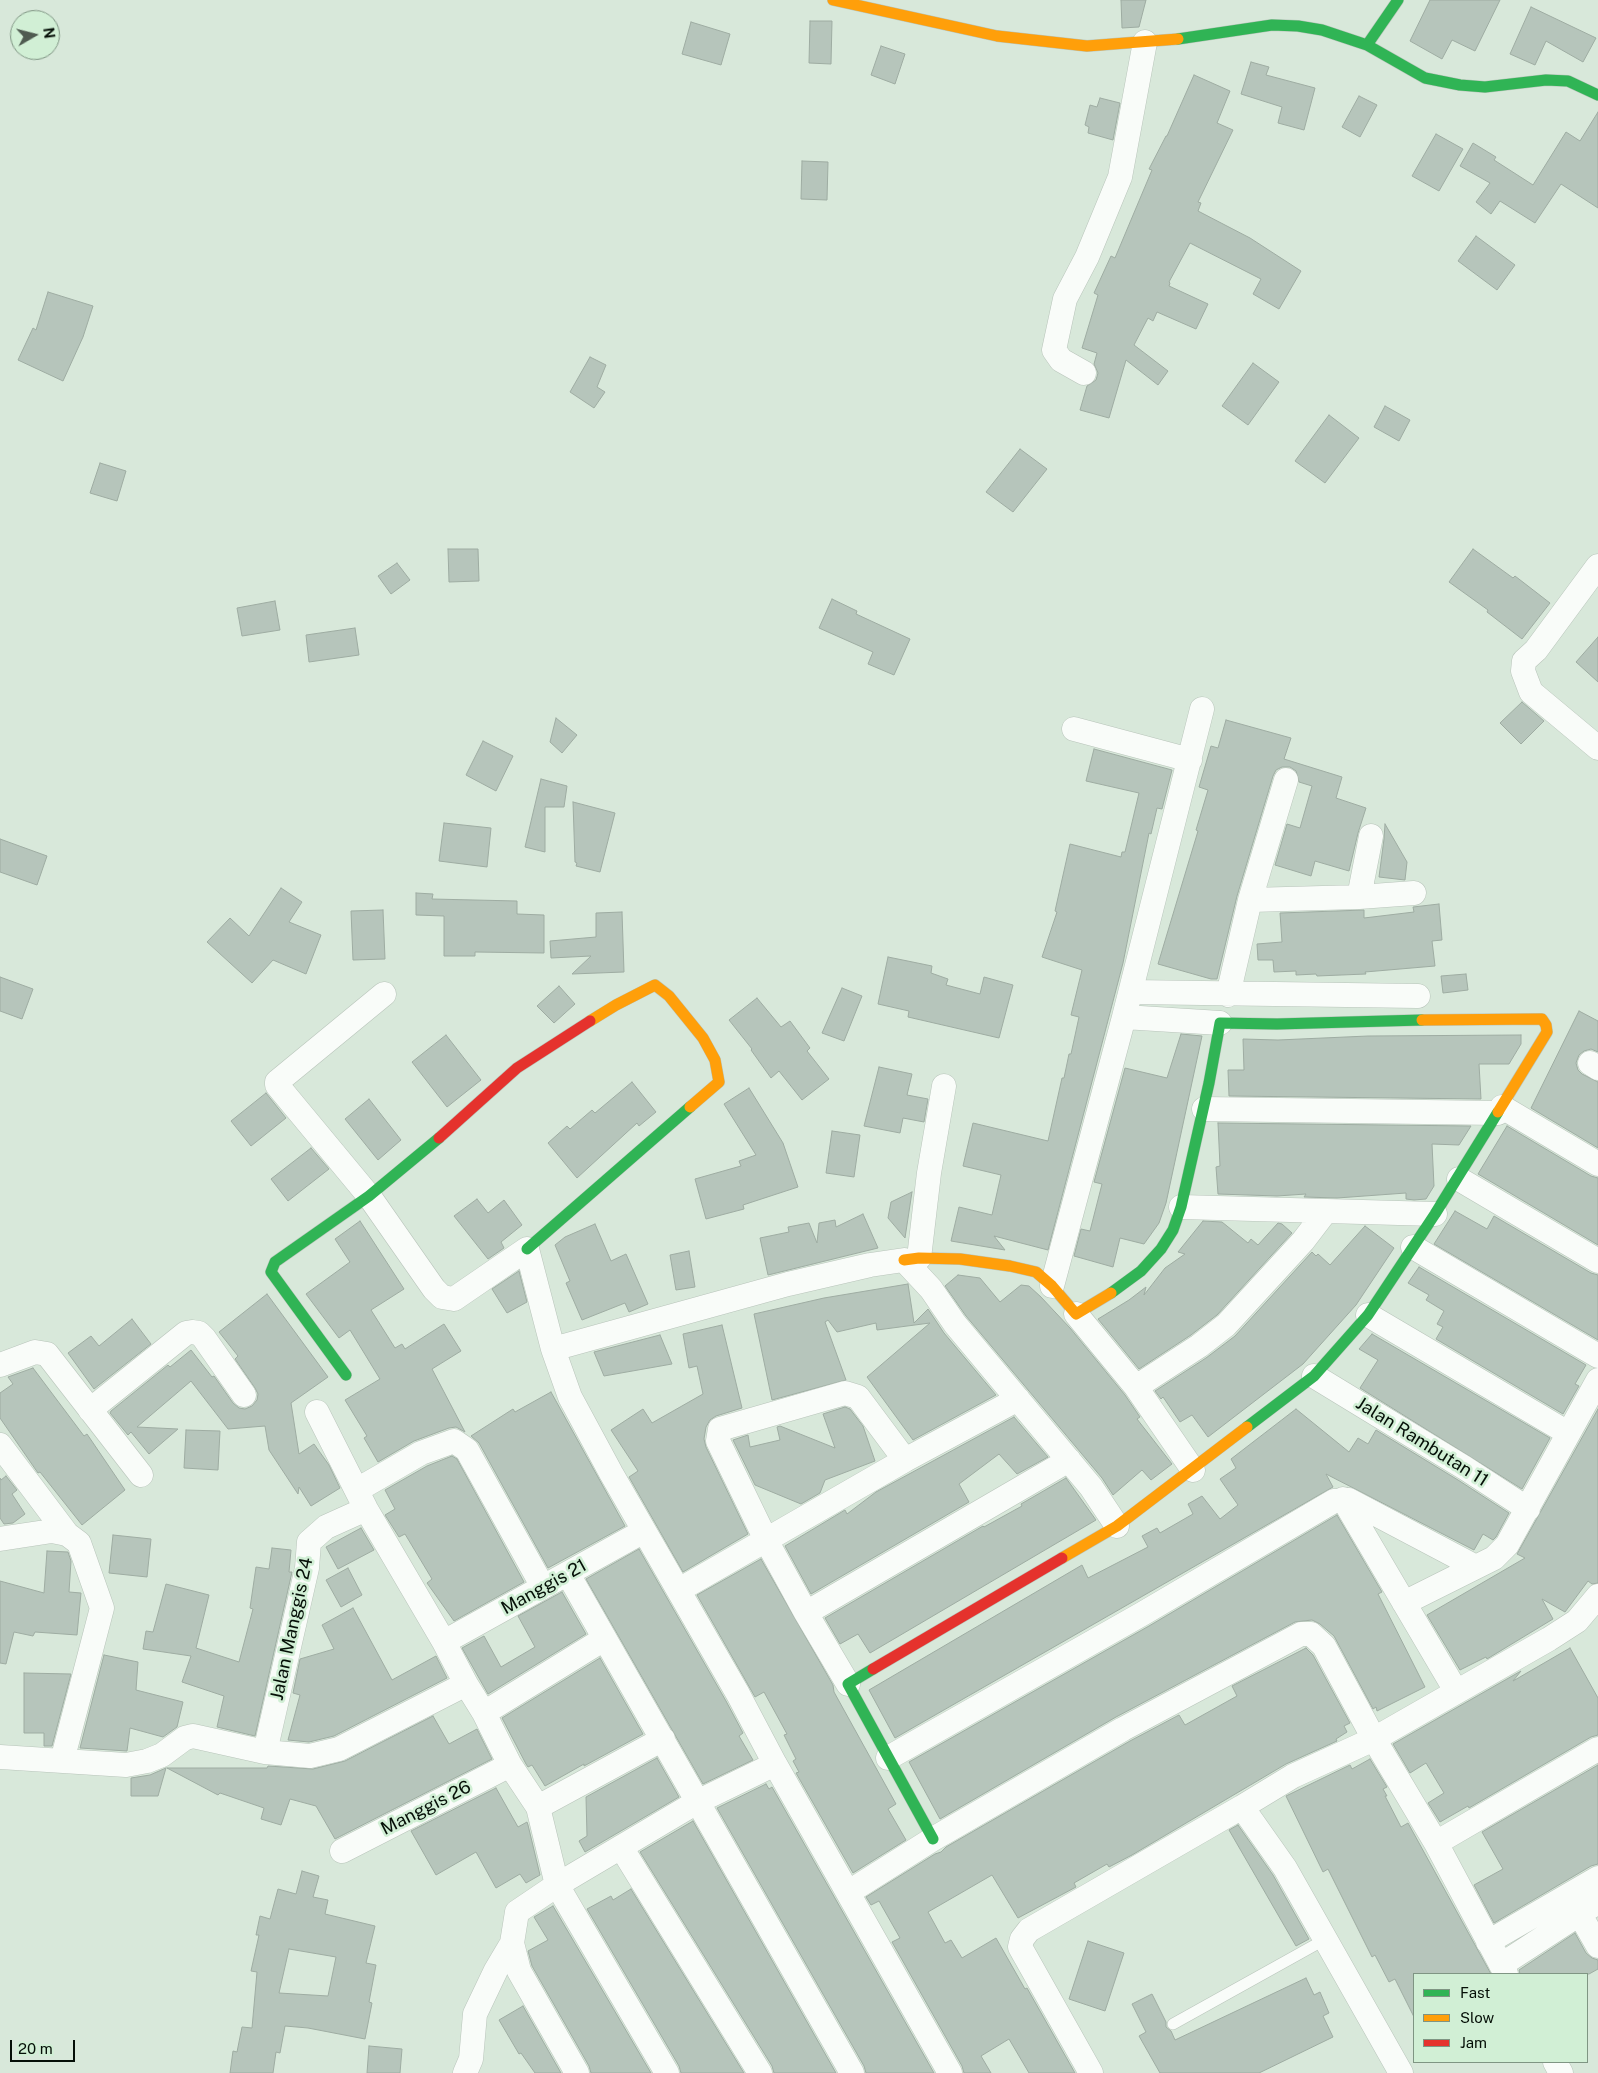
<!DOCTYPE html>
<style>
body{margin:0}
#map{position:relative;width:1598px;height:2073px;overflow:hidden;background:#d8e8da;font-family:"Public Sans",sans-serif}
canvas{display:block}
.legend{position:absolute;left:1413px;top:1973px;width:175px;height:90px;box-sizing:border-box;background:#d1efd5;border:1px solid #7f9583;margin:0;padding:6px 9px;list-style:none;font-size:15px;color:#050f07}
.legend li{display:flex;align-items:center;gap:10px;height:25px}
.legend b{width:25px;border:1px solid #7f9583}
.north{position:absolute;left:10px;top:10px;width:50px;height:50px;box-sizing:border-box;background:#d1efd5;border:1px solid #7f9583;border-radius:50%;rotate:82deg;font-size:14px;font-weight:700;line-height:20px;text-align:center;color:#050f07}
.north::after{content:'';display:block;margin:auto;width:18px;height:22px;background:#4f5b51;clip-path:polygon(50% 0,100% 100%,50% 72%,0 100%)}
.scale{position:absolute;left:10px;top:2040px;width:65px;height:22px;box-sizing:border-box;border:2px solid #050f07;border-top:0;padding-left:6px;font-size:15px;line-height:18px;white-space:nowrap;color:#050f07;-webkit-text-stroke:4px #d1efd5;paint-order:stroke}
</style>
<div id="map">
<canvas width="1598" height="2073"></canvas>
<ul class="legend">
<li><b style="height:6px;background:#30b455"></b>Fast</li>
<li><b style="height:6px;background:#ff9f0a"></b>Slow</li>
<li><b style="height:6px;background:#e5322d"></b>Jam</li>
</ul>
<div class="north">N</div>
<div class="scale">20 m</div>
</div>
<script>
const g = document.querySelector('canvas').getContext('2d');
g.lineJoin = 'round';
function paint(path, color) {
  g.fillStyle = color;
  g.fill(path, 'evenodd');
}
function shape(rows) {
  const path = new Path2D();
  for (const r of rows) {
    path.moveTo(r[0], r[1]);
    for (let i = 2; i < r.length; i += 2) path.lineTo(r[i], r[i + 1]);
  }
  return path;
}
function strokePath(path, color, width, dash) {
  g.strokeStyle = color;
  g.lineWidth = width;
  g.lineCap = dash ? 'butt' : 'round';
  g.setLineDash(dash || []);
  g.stroke(path);
}
function write(font, color, halo, rows, align = 'center') {
  g.font = font + ' "Public Sans",sans-serif';
  g.lineWidth = 5;
  g.setLineDash([]);
  g.textBaseline = 'middle';
  g.strokeStyle = halo;
  g.fillStyle = color;
  for (const [text, x, y, turn = 0] of rows) {
    g.save();
    g.translate(x, y);
    g.rotate((+turn || 0) * Math.PI / 180);
    g.textAlign = isNaN(turn) ? turn : align;
    if (halo) g.strokeText(text, 0, 0);
    g.fillText(text, 0, 0);
    g.restore();
  }
}
const building = shape([
 [1121,0,1146,0,1139,27,1122,28,1121,0],
 [1430,0,1500,0,1475,51,1452,40,1442,59,1410,41,1430,0],
 [1531,7,1596,38,1583,62,1546,41,1535,65,1510,54,1531,7],
 [810,21,832,21,831,64,809,63,810,21],
 [691,22,730,34,721,65,682,54,691,22],
 [881,46,905,54,895,84,871,75,881,46],
 [1251,62,1269,67,1266,75,1315,88,1304,130,1278,123,1282,107,1241,94,1251,62],
 [1194,75,1230,91,1217,123,1233,130,1198,202,1201,203,1198,211,1250,238,1301,271,1279,309,1253,294,1261,279,1190,243,1169,282,1170,283,1169,286,1208,304,1196,329,1157,312,1153,321,1148,318,1134,345,1168,371,1158,385,1126,360,1109,418,1080,410,1087,386,1096,380,1098,373,1094,364,1097,353,1082,348,1098,295,1094,293,1111,256,1115,258,1152,170,1149,169,1166,136,1167,136,1194,75],
 [1359,96,1377,105,1360,137,1342,127,1359,96],
 [1100,98,1120,103,1113,140,1088,133,1089,127,1085,125,1090,105,1097,107,1100,98],
 [1598,112,1598,208,1561,184,1535,223,1500,201,1491,214,1476,202,1490,183,1460,166,1473,143,1496,157,1494,160,1533,185,1566,132,1580,141,1598,112],
 [1436,134,1463,149,1439,191,1412,176,1436,134],
 [802,161,828,162,827,200,801,199,802,161],
 [1476,236,1515,265,1497,290,1458,261,1476,236],
 [48,292,93,306,83,337,63,381,18,360,33,328,36,330,48,292],
 [590,357,606,365,597,387,605,392,594,408,570,392,590,357],
 [1253,363,1279,382,1248,425,1222,406,1253,363],
 [1385,406,1410,420,1399,441,1374,427,1385,406],
 [1329,415,1359,438,1325,483,1295,461,1329,415],
 [1020,449,1047,469,1013,512,986,492,1020,449],
 [100,463,126,471,117,501,90,493,100,463],
 [448,549,478,549,479,581,449,582,448,549],
 [1473,549,1513,578,1515,576,1550,603,1522,639,1487,612,1488,610,1449,582,1473,549],
 [397,563,410,580,391,594,378,576,397,563],
 [832,599,857,611,856,614,910,639,894,675,868,664,873,652,819,628,832,599],
 [275,601,280,630,242,636,237,608,275,601],
 [355,628,359,655,309,662,306,635,355,628],
 [1598,637,1598,682,1576,662,1598,637],
 [1522,702,1544,721,1521,744,1500,723,1522,702],
 [556,718,577,735,562,753,550,742,556,718],
 [1226,720,1291,738,1284,759,1342,777,1336,798,1366,808,1358,833,1349,871,1315,861,1311,876,1275,865,1287,824,1300,828,1312,786,1299,782,1296,771,1290,767,1282,767,1276,770,1273,776,1237,896,1217,979,1211,979,1158,964,1198,831,1196,830,1208,790,1199,787,1211,746,1218,748,1226,720],
 [483,741,513,756,496,791,466,775,483,741],
 [1094,749,1172,770,1162,809,1157,808,1151,834,1149,833,1123,963,1048,1250,994,1236,1005,1250,951,1241,959,1207,992,1215,1001,1175,963,1166,973,1123,1048,1141,1062,1078,1064,1078,1069,1054,1071,1054,1079,1017,1071,1015,1082,970,1042,957,1057,912,1055,911,1070,844,1121,857,1122,852,1125,852,1139,793,1086,781,1094,749],
 [541,779,567,786,564,807,545,807,545,852,525,847,541,779],
 [573,802,615,813,600,872,576,866,577,863,575,862,573,802],
 [444,823,491,828,487,867,439,861,444,823],
 [1385,824,1407,862,1405,880,1379,877,1384,839,1385,824],
 [0,839,47,856,37,885,0,872,0,839],
 [281,888,302,902,289,922,321,935,306,974,273,960,252,983,207,942,230,918,249,936,281,888],
 [416,893,433,894,432,899,517,901,517,914,544,915,544,953,475,952,475,956,444,956,444,916,416,915,416,893],
 [1439,904,1442,940,1432,941,1435,966,1365,972,1366,974,1317,976,1316,974,1296,975,1296,971,1274,972,1273,960,1258,960,1257,944,1282,942,1280,913,1364,910,1364,918,1414,912,1413,907,1439,904],
 [383,910,385,959,353,960,351,911,383,910],
 [622,912,624,972,572,974,591,956,551,958,550,941,596,937,596,913,622,912],
 [888,957,932,966,931,973,948,979,946,985,980,994,984,977,1013,985,999,1038,908,1017,909,1011,878,1004,888,957],
 [1466,974,1468,990,1443,993,1441,976,1466,974],
 [0,977,33,989,22,1019,0,1011,0,977],
 [559,986,575,1004,554,1023,537,1006,559,986],
 [842,988,862,996,844,1041,822,1033,842,988],
 [757,998,781,1027,790,1021,810,1048,807,1051,829,1079,802,1100,779,1071,771,1078,751,1050,752,1049,729,1020,757,998],
 [1579,1011,1598,1021,1598,1052,1591,1049,1584,1051,1579,1055,1576,1063,1578,1070,1582,1074,1598,1082,1598,1148,1531,1108,1579,1011],
 [1181,1034,1202,1036,1166,1203,1159,1223,1144,1244,1120,1238,1113,1267,1074,1256,1081,1229,1090,1231,1102,1184,1094,1182,1125,1068,1167,1078,1181,1034],
 [446,1035,481,1080,447,1107,412,1062,446,1035],
 [1521,1035,1521,1044,1509,1064,1479,1064,1481,1099,1229,1096,1228,1070,1244,1070,1243,1039,1278,1040,1368,1036,1521,1035],
 [879,1067,912,1074,907,1095,928,1099,924,1122,903,1118,900,1133,864,1126,879,1067],
 [632,1082,656,1112,639,1126,637,1123,577,1178,548,1143,567,1126,570,1129,592,1110,595,1113,632,1082],
 [749,1088,783,1143,798,1187,743,1205,744,1209,706,1219,695,1179,741,1166,739,1161,756,1155,724,1104,749,1088],
 [266,1093,286,1118,251,1146,231,1121,266,1093],
 [369,1099,401,1140,378,1160,345,1119,369,1099],
 [1218,1123,1471,1126,1459,1145,1432,1144,1434,1186,1426,1199,1414,1200,1406,1199,1406,1193,1337,1198,1304,1197,1306,1194,1277,1196,1218,1194,1216,1167,1220,1166,1218,1123],
 [1507,1126,1591,1176,1598,1178,1598,1245,1478,1174,1507,1126],
 [832,1131,860,1135,854,1177,826,1173,832,1131],
 [311,1148,329,1169,288,1201,271,1179,311,1148],
 [912,1192,905,1238,888,1218,891,1202,912,1192],
 [477,1199,488,1213,504,1200,522,1225,501,1242,504,1248,488,1259,454,1216,477,1199],
 [1455,1211,1487,1229,1494,1216,1591,1273,1598,1275,1598,1340,1434,1244,1455,1211],
 [863,1214,878,1248,768,1275,760,1238,789,1232,788,1227,809,1223,817,1243,819,1223,835,1220,836,1227,863,1214],
 [360,1221,404,1289,371,1310,395,1348,402,1344,405,1349,444,1324,461,1351,432,1369,465,1432,456,1427,449,1428,414,1441,378,1462,364,1438,367,1436,345,1400,380,1379,350,1330,339,1338,306,1294,350,1262,335,1239,360,1221],
 [1203,1221,1222,1222,1248,1243,1251,1239,1258,1245,1278,1223,1282,1224,1292,1233,1217,1315,1191,1335,1139,1369,1098,1319,1129,1300,1146,1287,1144,1295,1165,1268,1185,1254,1178,1252,1203,1221],
 [595,1224,611,1261,626,1254,648,1304,629,1312,625,1303,582,1320,566,1283,570,1281,555,1245,565,1237,595,1224],
 [1365,1226,1394,1248,1356,1305,1303,1364,1208,1437,1192,1415,1180,1422,1163,1397,1161,1399,1155,1391,1206,1358,1235,1336,1312,1252,1316,1256,1318,1254,1330,1265,1365,1226],
 [689,1251,695,1287,676,1290,670,1255,689,1251],
 [1419,1267,1586,1365,1575,1384,1579,1386,1563,1414,1436,1339,1443,1327,1437,1324,1444,1311,1426,1300,1429,1295,1408,1283,1419,1267],
 [519,1271,527,1302,507,1313,492,1289,519,1271],
 [958,1275,980,1278,1000,1302,1021,1285,1029,1286,1041,1297,1070,1328,1125,1395,1140,1417,1137,1419,1172,1464,1151,1480,1142,1470,1113,1495,1102,1478,966,1316,945,1286,958,1275],
 [908,1284,914,1323,928,1309,944,1333,996,1395,913,1440,867,1377,930,1323,877,1330,876,1323,837,1332,828,1320,825,1322,846,1380,772,1400,754,1314,824,1298,908,1284],
 [267,1294,328,1377,291,1403,299,1454,314,1444,329,1465,340,1488,311,1506,299,1487,298,1494,269,1450,265,1426,228,1429,191,1381,137,1427,178,1429,149,1454,131,1432,128,1435,110,1413,111,1411,168,1365,170,1367,191,1350,212,1377,214,1376,233,1403,239,1408,245,1409,252,1406,257,1400,258,1394,255,1388,235,1359,238,1356,219,1332,267,1294],
 [132,1319,151,1344,94,1389,68,1353,91,1336,99,1346,132,1319],
 [722,1325,742,1408,716,1416,710,1420,706,1427,704,1439,706,1447,748,1534,683,1572,629,1477,638,1471,611,1430,643,1409,652,1423,703,1394,697,1366,689,1368,683,1334,722,1325],
 [1372,1334,1550,1438,1522,1489,1360,1388,1378,1360,1359,1349,1372,1334],
 [660,1335,672,1364,604,1376,594,1352,660,1335],
 [33,1368,84,1436,87,1434,125,1490,82,1525,40,1472,38,1473,0,1418,0,1393,13,1384,8,1377,33,1368],
 [551,1392,625,1526,548,1568,479,1443,471,1436,513,1409,515,1412,551,1392],
 [845,1407,850,1409,863,1426,875,1461,825,1480,820,1493,801,1504,755,1485,733,1440,748,1435,750,1447,780,1440,777,1427,780,1426,835,1448,823,1414,845,1407],
 [1296,1409,1349,1452,1358,1438,1368,1444,1376,1430,1458,1480,1509,1513,1496,1537,1493,1540,1483,1534,1474,1550,1326,1474,1333,1487,895,1738,869,1690,1082,1565,1088,1578,1148,1547,1142,1536,1157,1528,1160,1533,1193,1514,1188,1504,1202,1496,1220,1519,1238,1505,1220,1479,1236,1468,1231,1459,1296,1409],
 [1598,1409,1598,1583,1592,1584,1588,1581,1565,1612,1542,1599,1553,1619,1487,1659,1486,1657,1460,1670,1427,1615,1525,1558,1517,1554,1598,1409],
 [1014,1417,1048,1457,1017,1474,999,1454,959,1484,969,1502,811,1594,785,1546,845,1510,847,1514,876,1492,1014,1417],
 [186,1430,220,1431,218,1470,184,1468,186,1430],
 [452,1456,457,1459,524,1582,454,1621,427,1583,432,1579,405,1534,399,1537,385,1515,395,1509,385,1490,427,1466,452,1456],
 [6,1476,17,1490,12,1494,25,1514,13,1523,4,1524,0,1518,0,1478,1,1480,6,1476],
 [1066,1478,1096,1520,870,1653,858,1634,840,1644,825,1618,983,1526,984,1527,1022,1506,1021,1504,1066,1478],
 [1337,1515,1382,1592,1378,1594,1425,1687,1377,1711,1376,1707,1373,1709,1334,1636,1320,1624,1312,1620,1295,1622,1116,1717,940,1819,909,1762,1149,1626,1337,1515],
 [361,1528,374,1550,338,1569,326,1547,361,1528],
 [113,1535,151,1539,147,1577,109,1573,113,1535],
 [272,1548,291,1550,289,1572,292,1572,255,1736,217,1727,224,1696,182,1682,191,1656,143,1649,146,1631,153,1632,166,1584,209,1595,196,1648,239,1662,253,1609,250,1608,256,1567,269,1569,272,1548],
 [639,1549,726,1701,743,1733,739,1736,753,1760,703,1784,586,1579,639,1549],
 [47,1551,68,1552,71,1561,69,1592,81,1593,77,1635,35,1632,33,1636,14,1632,6,1664,0,1663,0,1581,44,1593,47,1551],
 [761,1559,833,1685,834,1692,896,1804,888,1809,906,1840,853,1873,796,1773,799,1772,793,1761,796,1759,784,1735,787,1734,764,1692,755,1697,697,1595,761,1559],
 [348,1568,362,1595,341,1607,326,1580,348,1568],
 [562,1592,586,1634,488,1694,462,1648,484,1636,501,1667,535,1647,518,1616,562,1592],
 [353,1608,392,1680,436,1656,447,1678,334,1736,309,1742,288,1740,300,1695,293,1693,300,1659,334,1649,322,1625,353,1608],
 [1306,1648,1313,1655,1350,1723,1344,1726,1347,1732,1336,1739,1337,1741,1286,1764,1132,1855,1109,1867,1107,1864,1074,1883,1076,1887,1018,1918,992,1875,928,1912,945,1943,951,1940,962,1958,996,1938,1025,1989,1027,1988,1075,2073,1029,2073,1009,2039,981,2056,991,2073,964,2073,962,2066,892,1942,900,1938,879,1901,871,1905,866,1897,935,1854,941,1852,946,1847,1130,1741,1179,1715,1185,1725,1237,1696,1232,1686,1306,1648],
 [1570,1648,1598,1698,1598,1735,1591,1737,1469,1808,1468,1806,1440,1822,1428,1803,1444,1793,1426,1763,1410,1773,1393,1744,1521,1671,1513,1681,1570,1648],
 [104,1655,138,1662,136,1690,183,1702,177,1727,163,1737,130,1728,127,1751,80,1748,104,1655],
 [600,1658,643,1734,584,1766,584,1764,545,1786,532,1765,528,1767,526,1764,502,1718,600,1658],
 [24,1673,71,1674,52,1746,44,1746,44,1733,24,1733,24,1673],
 [433,1716,449,1744,477,1729,492,1759,335,1839,316,1806,290,1799,281,1825,261,1819,264,1808,220,1793,218,1795,167,1768,267,1768,268,1766,313,1769,345,1761,433,1716],
 [657,1758,679,1797,585,1852,579,1841,587,1836,586,1797,657,1758],
 [1370,1759,1387,1787,1383,1789,1387,1796,1385,1796,1401,1827,1408,1823,1491,1974,1414,1974,1414,2017,1395,1979,1389,1982,1375,1955,1372,1957,1328,1869,1323,1872,1286,1796,1350,1765,1352,1769,1370,1759],
 [1598,1765,1598,1864,1591,1866,1494,1923,1474,1885,1503,1869,1482,1832,1598,1765],
 [166,1768,158,1796,131,1796,131,1778,150,1775,166,1768],
 [766,1784,769,1789,772,1787,934,2073,866,2073,864,2066,717,1808,766,1784],
 [496,1788,518,1827,527,1822,528,1825,540,1875,526,1883,520,1874,496,1888,476,1852,436,1875,411,1831,496,1788],
 [693,1821,836,2073,774,2073,772,2066,640,1852,693,1821],
 [1238,1825,1273,1875,1309,1939,1296,1946,1229,1830,1238,1825],
 [302,1871,319,1876,313,1897,328,1900,325,1914,375,1926,366,1963,376,1965,369,2002,372,2003,365,2039,308,2028,285,2026,280,2053,276,2052,273,2073,230,2073,233,2051,237,2052,242,2027,252,2028,257,1972,251,1971,259,1935,256,1935,260,1916,270,1919,278,1889,296,1894,302,1871],
 [289,1949,336,1957,328,1996,279,1993,289,1949],
 [631,1889,744,2073,681,2073,679,2066,587,1909,611,1896,613,1900,631,1889],
 [553,1906,651,2073,591,2073,589,2066,532,1966,528,1951,548,1940,534,1917,553,1906],
 [1575,1933,1586,1953,1592,1958,1598,1960,1598,1969,1589,1974,1520,1974,1519,1970,1575,1933],
 [1088,1941,1124,1953,1105,2011,1069,1999,1088,1941],
 [1306,1978,1314,1995,1320,1992,1329,2013,1323,2016,1333,2037,1259,2073,1160,2073,1139,2036,1146,2032,1132,2004,1152,1994,1166,2022,1166,2027,1171,2031,1175,2040,1306,1978],
 [523,2006,561,2073,535,2073,521,2053,519,2054,499,2020,523,2006],
 [369,2046,402,2049,400,2073,367,2073,369,2046]
]);
paint(building, '#b6c5bb');
strokePath(building, '#9eaca2', 1);
const lane = shape([
 [1173,2024,1324,1940]
]);
const street = shape([
 [1084,373,1061,360,1054,350,1065,299,1087,257,1120,177,1145,42],
 [1598,566,1536,650,1524,661,1523,671,1531,692,1598,748],
 [1074,729,1190,760],
 [1359,897,1371,836],
 [1250,900,1286,780],
 [1131,992,1418,996],
 [384,994,277,1082,277,1085,369,1196,434,1289,442,1297,454,1299,527,1249,553,1349],
 [1228,995,1250,900,1359,897,1414,893],
 [1124,1017,1202,709],
 [1590,1063,1598,1068],
 [1502,1107,1598,1164],
 [1204,1109,1498,1113],
 [1459,1179,1598,1261],
 [1181,1207,1435,1214],
 [1413,1247,1598,1356],
 [919,1258,929,1173,944,1086],
 [1052,1286,1124,1017,1220,1023],
 [1076,1314,1136,1387,1193,1470],
 [1368,1315,1568,1433],
 [0,1365,35,1352,47,1354,141,1475],
 [1314,1376,1465,1468,1528,1509],
 [1136,1387,1199,1346,1226,1325,1303,1241,1326,1211],
 [90,1410,186,1333,192,1332,199,1333,204,1338,244,1395],
 [317,1412,366,1509,444,1642,466,1684,484,1713,510,1765,538,1807,557,1885,517,1912,512,1943,519,1971,577,2073],
 [0,1445,67,1534,79,1543,102,1608,62,1761],
 [357,1490,421,1453,454,1441,467,1450,543,1587],
 [1343,1499,1456,1691],
 [0,1539,52,1531,67,1534],
 [568,1574,852,2073],
 [679,1590,905,1460,1018,1399],
 [1404,1603,1494,1558,1507,1545,1598,1380],
 [806,1613,1069,1460],
 [444,1642,644,1531],
 [848,1684,806,1613,766,1540,718,1441,720,1429,845,1393,858,1397,905,1460],
 [484,1713,604,1639],
 [265,1752,307,1568,309,1542,326,1527,366,1509],
 [0,1757,126,1765,147,1761,162,1755,185,1738,193,1736,265,1752,310,1756,339,1749,466,1684],
 [888,1758,1142,1614,1334,1501,1349,1500,1476,1567],
 [538,1807,663,1739],
 [1242,1807,1285,1868,1401,2073],
 [1436,1843,1598,1749],
 [621,1847,760,2073],
 [342,1851,510,1765],
 [849,1892,933,1839,1123,1729,1301,1634,1311,1634,1324,1646,1374,1739,1436,1843,1506,1974],
 [1579,1913,1598,1946],
 [1488,1942,1598,1878],
 [1501,1965,1598,1902],
 [1555,2062,1561,2073],
 [465,2073,471,2059,475,2014,496,1970,512,1943],
 [667,2073,557,1885,697,1802,775,1764],
 [950,2073,775,1764,738,1694,611,1473,570,1397,553,1349,788,1284,870,1265,904,1260,931,1289,955,1324,1091,1487,1117,1526],
 [1091,2073,1020,1947,1022,1939,1029,1930,1242,1807,1293,1776,1374,1739,1549,1639,1577,1621,1598,1596]
]);
const fast = shape([
 [1178,39,1272,25,1298,26,1322,30,1367,45,1425,78,1460,85,1485,87,1546,80,1568,81,1598,95],
 [1367,45,1398,0],
 [527,1249,690,1107],
 [1111,1293,1141,1271,1161,1249,1173,1230,1181,1207,1209,1083,1220,1023,1277,1024,1422,1020],
 [346,1375,271,1272,275,1262,369,1196,439,1138],
 [1247,1427,1314,1376,1368,1315,1435,1214,1498,1112],
 [873,1669,848,1684,933,1839]
]);
const slow = shape([
 [833,0,997,36,1087,46,1178,39],
 [1422,1020,1542,1019,1546,1025,1547,1032,1498,1112],
 [590,1021,616,1005,655,985,669,996,703,1038,715,1060,719,1082,690,1107],
 [904,1260,919,1258,960,1259,1010,1266,1036,1272,1052,1286,1076,1314,1111,1293],
 [1062,1558,1117,1526,1247,1427]
]);
const jam = shape([
 [439,1138,517,1068,590,1021],
 [873,1669,1062,1558]
]);
strokePath(lane, '#b8c4ba', 12);
strokePath(street, '#b8c4ba', 25);
strokePath(fast, '#b8c4ba', 12);
strokePath(slow, '#b8c4ba', 12);
strokePath(jam, '#b8c4ba', 12);
strokePath(lane, '#f9fcf9', 11);
strokePath(street, '#f9fcf9', 24);
strokePath(fast, '#30b455', 11);
strokePath(slow, '#ff9f0a', 11);
strokePath(jam, '#e5322d', 11);
write('18px', '#050f07', '#d1efd5', [
 ["Jalan Rambutan 11",1422,1442,32],
 ["Manggis 21",544,1587,-29],
 ["Jalan Manggis 24",292,1629,-78],
 ["Manggis 26",426,1808,-27]
]);
</script>
